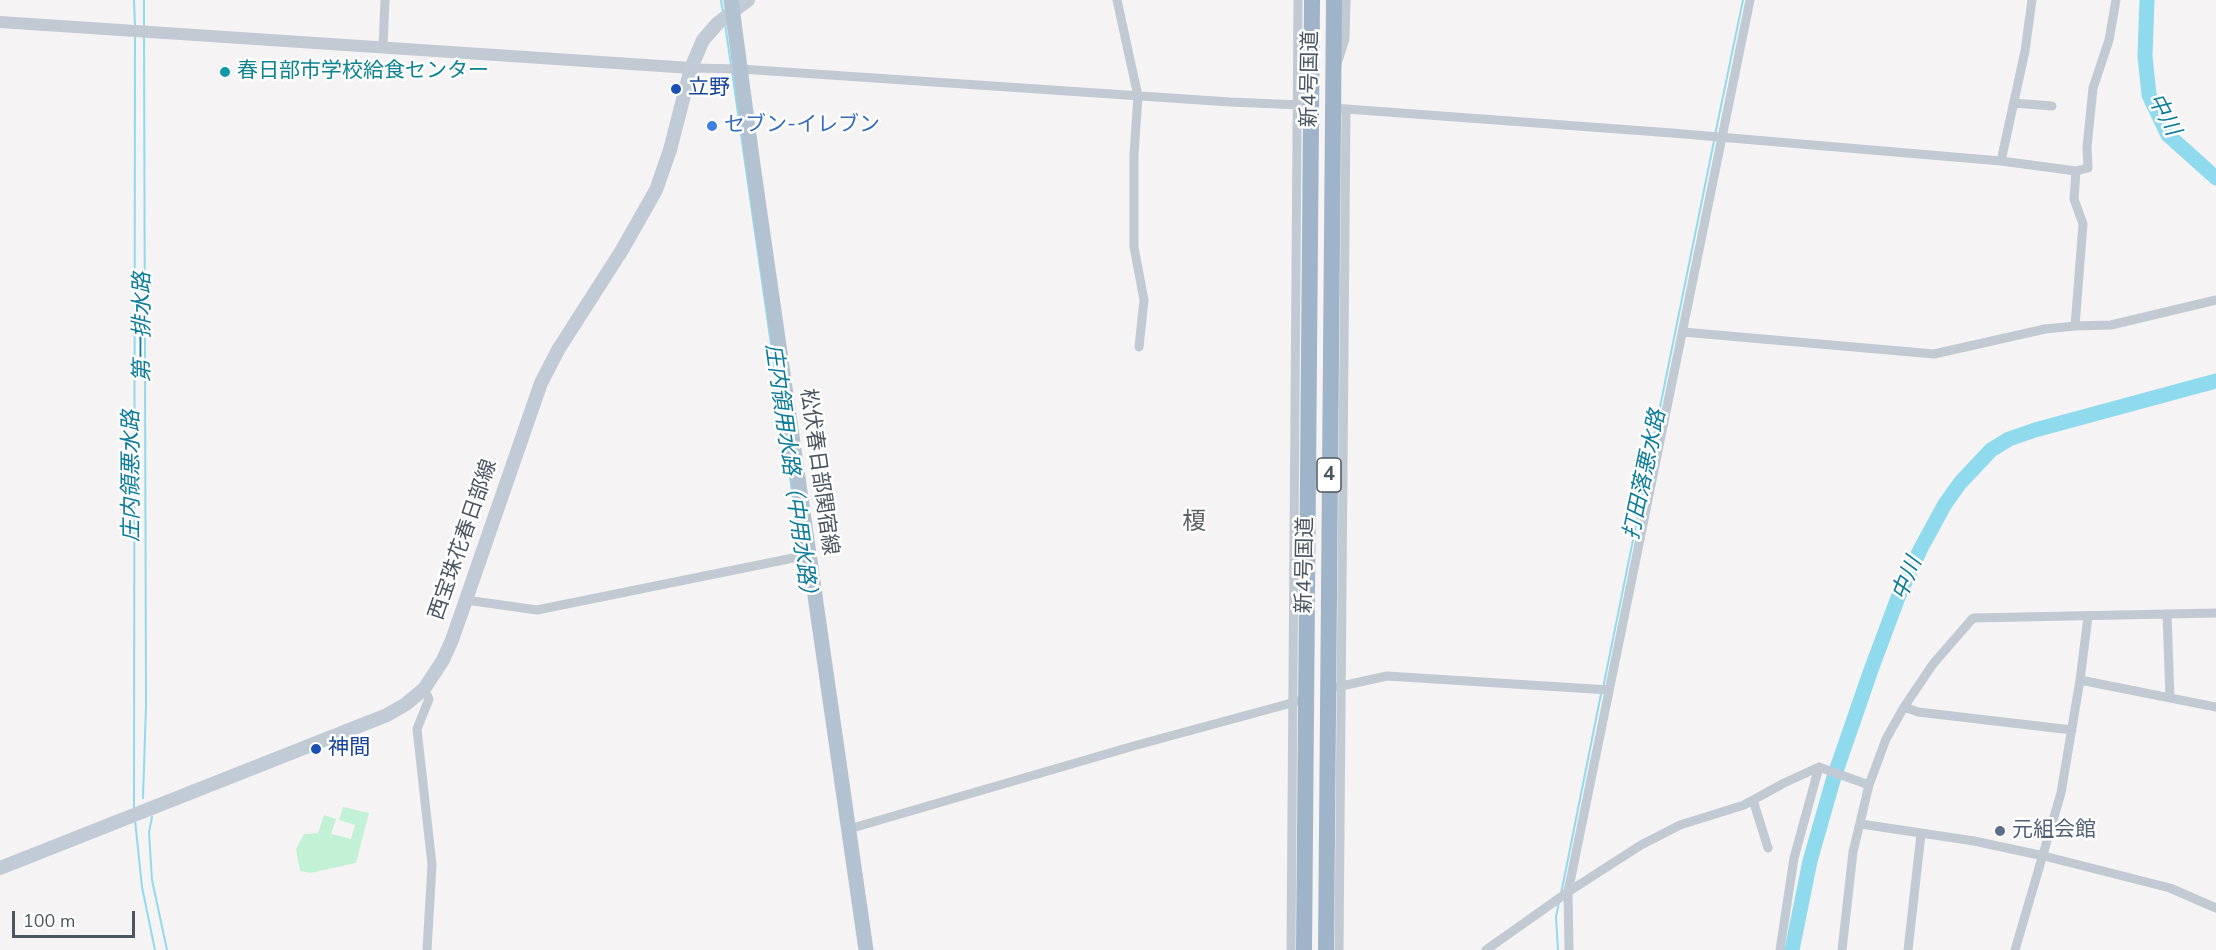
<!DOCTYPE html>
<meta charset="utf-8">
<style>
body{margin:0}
#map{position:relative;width:2216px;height:950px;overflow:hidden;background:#f5f3f3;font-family:"Nunito Sans",sans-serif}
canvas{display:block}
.scale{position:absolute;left:12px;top:911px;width:123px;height:27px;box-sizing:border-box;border:3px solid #4a5661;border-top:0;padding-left:8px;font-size:18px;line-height:21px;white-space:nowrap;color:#4a5661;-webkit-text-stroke:4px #fff;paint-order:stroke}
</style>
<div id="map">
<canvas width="2216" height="950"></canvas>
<div class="scale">100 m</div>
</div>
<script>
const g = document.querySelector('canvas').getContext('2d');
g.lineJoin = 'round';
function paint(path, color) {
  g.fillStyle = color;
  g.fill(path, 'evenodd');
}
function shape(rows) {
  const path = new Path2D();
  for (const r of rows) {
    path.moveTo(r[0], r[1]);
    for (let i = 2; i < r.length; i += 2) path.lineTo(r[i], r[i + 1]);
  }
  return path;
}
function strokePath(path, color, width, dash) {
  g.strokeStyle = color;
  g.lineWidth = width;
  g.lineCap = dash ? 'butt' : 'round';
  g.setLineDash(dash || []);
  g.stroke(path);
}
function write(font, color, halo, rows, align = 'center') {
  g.font = font + ' "Nunito Sans","Noto Sans JP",sans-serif';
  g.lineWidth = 5;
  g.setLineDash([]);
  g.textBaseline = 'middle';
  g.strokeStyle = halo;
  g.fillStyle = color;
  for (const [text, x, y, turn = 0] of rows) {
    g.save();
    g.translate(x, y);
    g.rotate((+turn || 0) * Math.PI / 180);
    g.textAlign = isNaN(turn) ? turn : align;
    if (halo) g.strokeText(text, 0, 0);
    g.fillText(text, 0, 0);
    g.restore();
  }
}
paint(shape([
 [343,807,369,813,356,863,310,873,300,871,296,849,304,834,318,833,324,815,336,819,331,834,351,839,355,825,339,820]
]), '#c3f1d5');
strokePath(shape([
 [134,0,135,25],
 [721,0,723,12],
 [725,24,731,65],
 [144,27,144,0],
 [732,71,797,526],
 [1715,135,1743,0],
 [1603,688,1714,141],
 [143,798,146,705,144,35],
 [134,808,135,37],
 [152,817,149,832,152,880,167,950],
 [135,820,142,887,155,950],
 [1561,894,1601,694],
 [1558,950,1556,917,1559,902]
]), '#90daee', 2);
strokePath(shape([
 [2147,0,2145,56,2149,95,2168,135,2216,178],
 [1792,950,1810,861,1834,777,1871,670,1899,595,1921,548,1945,504,1960,483,1991,450,2009,439,2035,430,2216,381]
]), '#90daee', 15);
strokePath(shape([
 [1117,0,1138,96,1134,154,1134,247,1144,300,1139,347],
 [383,47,385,0],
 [1337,64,1345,39,1346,0],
 [691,68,741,69,1230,102,1302,105],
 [2014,103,2052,106],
 [1333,108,1672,133,2001,161,2076,171,2088,168,2087,147,2093,88,2109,40,2116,0],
 [2001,161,2025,51,2032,0],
 [2075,326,2111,325,2216,300],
 [1683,332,1934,354,2045,329,2075,326,2083,224,2074,199,2076,171],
 [466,600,537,610,808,555],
 [2167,614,2170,698],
 [2080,680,2216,707],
 [1337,687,1387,676,1609,690],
 [424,689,429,699,417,729,432,865,427,950],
 [1904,707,1918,712,2072,730],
 [1753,800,1768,848],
 [1861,824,1974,841,2044,856,2170,888,2216,908],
 [849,829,1137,745,1299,701],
 [1291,950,1298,0],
 [1339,950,1346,109],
 [1486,950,1568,892,1641,845,1680,825,1744,805,1784,783,1819,767,1869,785],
 [1569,950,1568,892,1750,0],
 [1780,950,1794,858,1819,767],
 [1842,950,1853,852,1869,785,1886,739,1904,707,1933,664,1973,618,2216,613],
 [1908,950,1921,834],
 [2015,950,2061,793,2080,680,2088,617]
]), '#c1cad2', 9);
strokePath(shape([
 [0,22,691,68]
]), '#c1cad2', 12);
strokePath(shape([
 [0,868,387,715,406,704,424,689,443,660,452,640,541,383,558,350,622,250,656,190,670,150,691,68,703,40,718,23,748,0]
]), '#c1cbd6', 14);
strokePath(shape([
 [731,0,753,165,866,950]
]), '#b3c2d1', 15);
strokePath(shape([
 [1304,950,1312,0],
 [1326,950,1334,0]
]), '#9fb4c9', 16);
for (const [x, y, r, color] of [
 [225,72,6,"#0f9aa8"],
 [676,89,6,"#1a4fb4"],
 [712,126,6,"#3f7fe0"],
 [316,749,6,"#1a4fb4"],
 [2000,831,6,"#5c6f8a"]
]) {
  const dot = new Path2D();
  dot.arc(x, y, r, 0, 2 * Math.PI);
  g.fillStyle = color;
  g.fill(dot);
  strokePath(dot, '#fff', 2);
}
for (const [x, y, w] of [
 [1329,475,24]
]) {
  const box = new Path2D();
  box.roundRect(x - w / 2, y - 17, w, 34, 4.5);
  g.fillStyle = '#fff';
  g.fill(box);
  strokePath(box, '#4a5661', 1.5);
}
write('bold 20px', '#4a5661', null, [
 ["4",1329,475]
]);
write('21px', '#0d838f', '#fff', [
 ["春日部市学校給食センター",237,72]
], 'left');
write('21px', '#4a5661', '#fff', [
 ["新4号国道",1311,79,-89],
 ["松伏春日部関宿線",818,472,82],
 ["西宝珠花春日部線",464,540,-71],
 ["新4号国道",1306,565,-89]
]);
write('21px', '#164399', '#fff', [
 ["立野",688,89],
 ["神間",328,749]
], 'left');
write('21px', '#366cbe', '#fff', [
 ["セブン-イレブン",724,126]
], 'left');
write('21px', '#4e5e75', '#fff', [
 ["元組会館",2012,831]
], 'left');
write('italic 22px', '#0c7c9b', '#fff', [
 ["中川",2163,115,62],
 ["第一排水路",144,327,-90],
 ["庄内領用水路（中用水路）",790,475,82],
 ["打田落悪水路",1646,475,-78],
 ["庄内領悪水路",133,476,-90],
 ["中川",1908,579,-68]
]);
write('24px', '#5f6368', '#fff', [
 ["榎",1194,523]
]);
</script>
